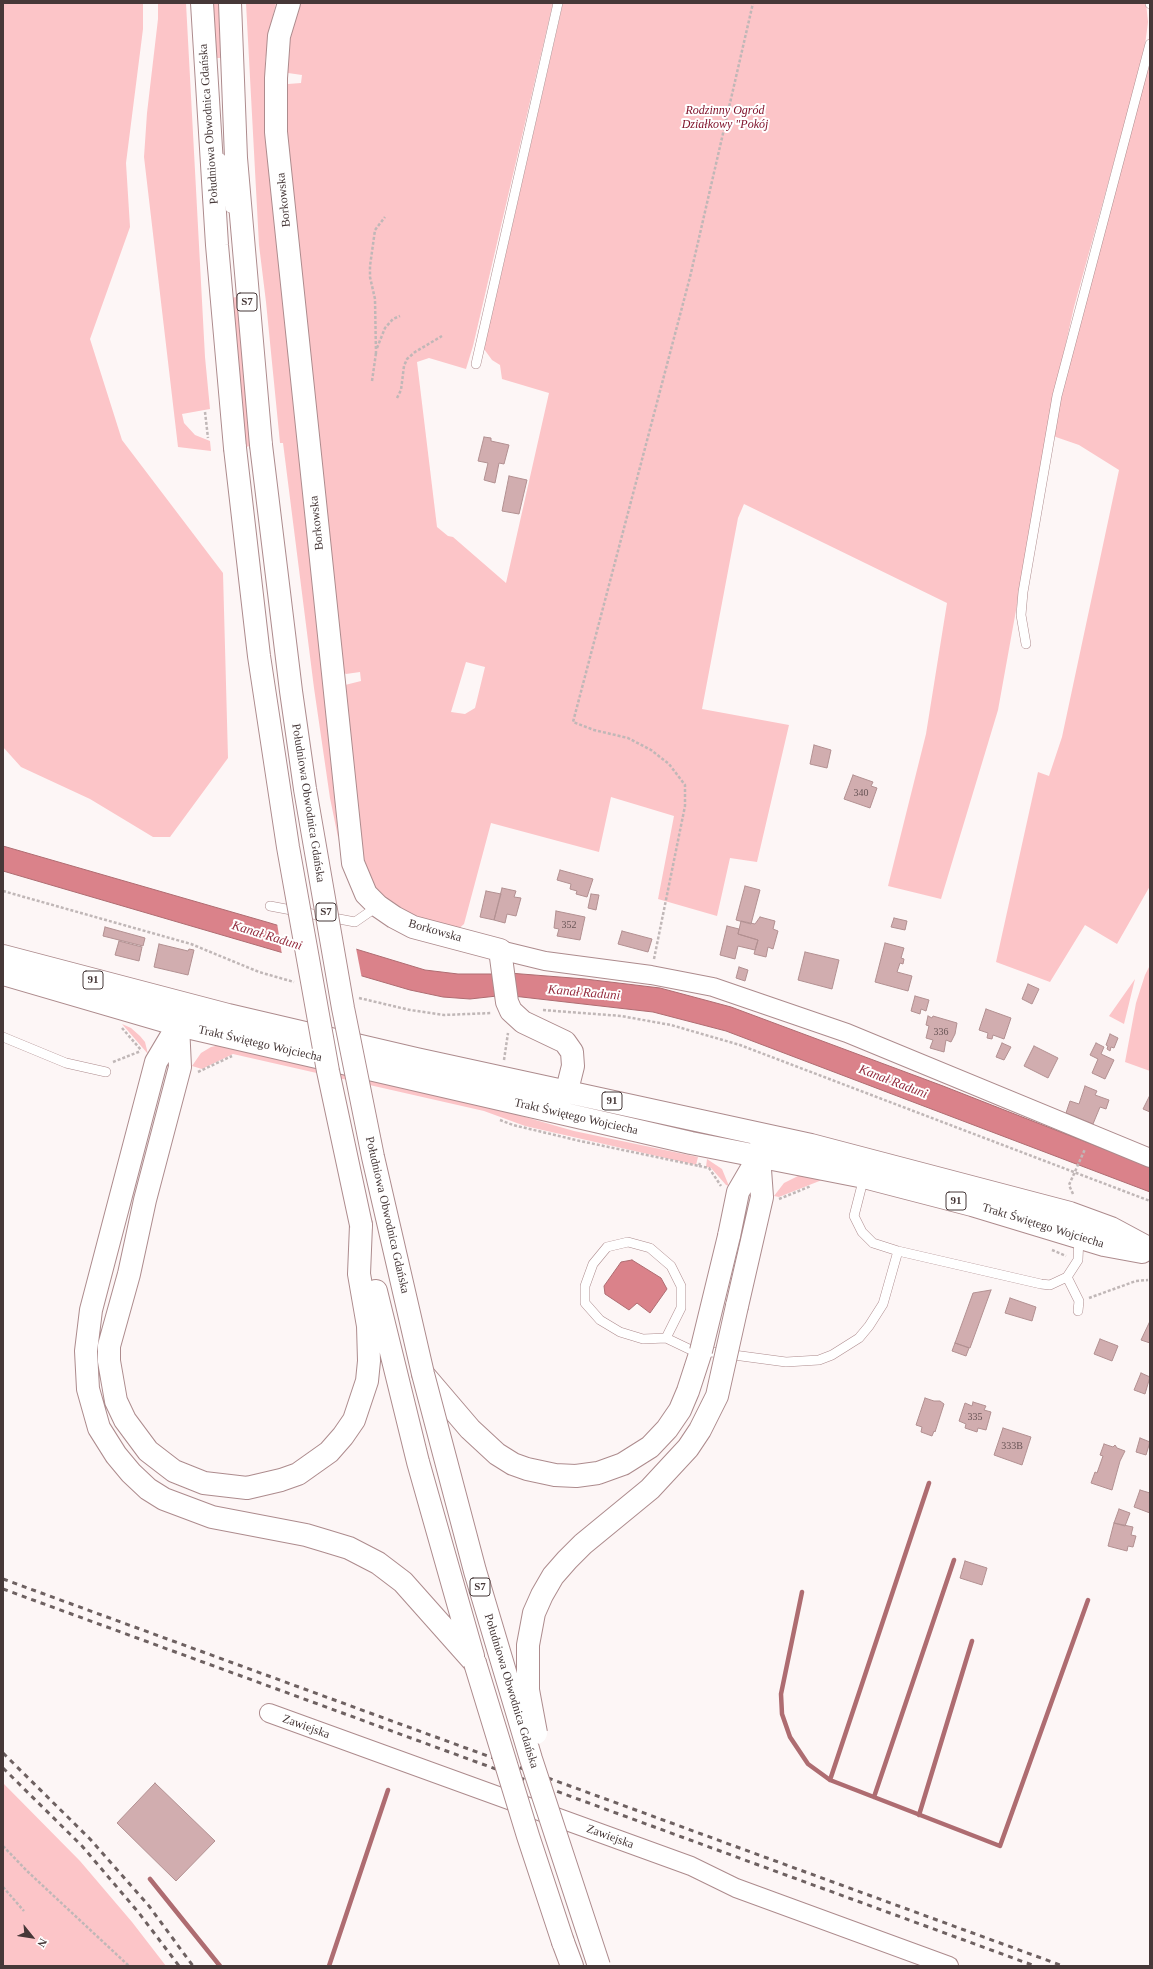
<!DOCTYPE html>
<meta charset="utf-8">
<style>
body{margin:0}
#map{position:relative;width:1153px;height:1969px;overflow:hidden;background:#fdf6f6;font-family:"Times New Roman",serif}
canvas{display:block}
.frame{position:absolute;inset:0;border:4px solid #463838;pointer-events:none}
.north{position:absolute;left:12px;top:1917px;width:40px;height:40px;-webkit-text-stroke:3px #fff;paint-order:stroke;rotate:120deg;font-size:11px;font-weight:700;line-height:16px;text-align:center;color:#463838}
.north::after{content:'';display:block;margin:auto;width:14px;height:18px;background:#463838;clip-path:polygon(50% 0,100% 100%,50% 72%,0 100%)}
</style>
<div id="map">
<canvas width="1153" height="1969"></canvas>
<div class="frame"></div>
<div class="north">N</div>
</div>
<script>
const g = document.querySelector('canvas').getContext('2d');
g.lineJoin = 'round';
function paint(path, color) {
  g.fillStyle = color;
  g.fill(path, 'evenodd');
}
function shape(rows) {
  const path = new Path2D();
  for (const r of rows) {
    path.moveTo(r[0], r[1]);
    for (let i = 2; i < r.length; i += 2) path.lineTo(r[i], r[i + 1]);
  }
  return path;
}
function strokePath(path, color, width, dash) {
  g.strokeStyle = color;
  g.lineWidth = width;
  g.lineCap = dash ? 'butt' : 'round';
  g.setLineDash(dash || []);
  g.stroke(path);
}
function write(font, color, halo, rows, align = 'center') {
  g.font = font + ' "Times New Roman",serif';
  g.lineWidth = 4;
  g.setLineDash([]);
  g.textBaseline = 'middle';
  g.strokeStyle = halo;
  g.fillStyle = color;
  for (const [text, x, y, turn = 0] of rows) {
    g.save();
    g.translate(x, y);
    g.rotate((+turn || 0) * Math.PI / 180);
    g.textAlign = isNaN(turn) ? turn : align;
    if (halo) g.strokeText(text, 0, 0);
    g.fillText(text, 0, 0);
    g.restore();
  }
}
paint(shape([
 [3,3,143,3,143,29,126,163,130,227,90,339,122,440,223,573,228,758,170,837,153,837,90,799,21,767,3,747],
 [158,3,186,3,205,357,210,409,182,414,184,423,195,435,210,441,211,451,178,447,144,157,147,113,158,19],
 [212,3,221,3,222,58,214,58],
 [246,3,276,3,270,28,265,62,265,118,339,842,330,798,314,688,283,443,280,443,266,302,259,245],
 [296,3,553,3,473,346,466,369,429,358,417,362,437,527,448,536,453,537,506,583,549,393,502,379,500,365,492,360,484,349,563,3,1146,3,1148,22,1144,53,1074,307,1057,383,998,710,941,899,888,886,926,734,947,603,744,504,738,518,702,709,789,725,757,862,730,858,717,916,658,899,674,816,611,797,599,852,491,823,464,924,456,931,414,918,393,906,374,887,363,861,341,686,361,681,360,672,346,674,340,670,283,87,288,84,301,83,302,75,288,73,283,67],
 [466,662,485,667,475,708,465,714,451,712],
 [1150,54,1150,886,1117,944,1085,925,1050,982,996,962,1038,772,1049,776,1062,737,1119,470,1079,445,1053,436,1062,394],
 [237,297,251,446,245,447,230,298],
 [1150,965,1150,1071,1125,1062,1136,1003,1145,975],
 [1135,979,1124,1024,1109,1016],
 [122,1024,131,1028,140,1036,145,1042,148,1054],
 [220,1045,511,1113,574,1131,698,1157,696,1165,525,1126,484,1111,233,1054,202,1069,192,1066,201,1053,211,1047],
 [707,1159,722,1169,729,1186,726,1185,711,1168,706,1167],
 [800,1175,827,1178,779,1197,774,1196,784,1183],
 [3,1783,80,1861,132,1922,166,1966,3,1966]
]), '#fcc5c8');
const water = shape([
 [3,846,270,923,425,970,458,974,494,974,497,996,470,999,443,997,410,990,3,871,3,846],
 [509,973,585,979,660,988,731,1007,943,1086,1150,1167,1150,1192,726,1031,653,1012,513,996,509,973],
 [632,1260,661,1278,667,1289,650,1313,637,1303,629,1310,605,1294,604,1286,621,1262,632,1260]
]);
paint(water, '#da828a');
strokePath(water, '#ae6c71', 1);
paint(shape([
 [277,923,356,948,362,979,282,955]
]), '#fdf6f6');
strokePath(shape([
 [802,1592,781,1694,782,1714,790,1737,808,1764,830,1780,1000,1846,1088,1600],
 [830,1780,929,1483],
 [874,1797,954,1560],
 [919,1815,972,1641],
 [150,1879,220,1966],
 [329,1966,388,1790]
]), '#ae6c71', 4.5);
const building = shape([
 [484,437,491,438,491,441,509,445,504,464,499,463,495,483,484,480,488,463,478,461,484,437],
 [509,476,527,480,519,514,502,511,509,476],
 [814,745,831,750,827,768,810,764,814,745],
 [853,775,873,782,871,786,877,788,870,808,844,799,853,775],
 [560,870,593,879,587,897,576,894,577,891,570,889,571,884,557,880,560,870],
 [745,886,760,890,751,924,736,920,745,886],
 [502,888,516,891,514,897,521,898,516,916,507,914,505,923,494,920,502,888],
 [486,891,501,894,494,920,480,917,486,891],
 [591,894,599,895,596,910,588,908,591,894],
 [556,911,585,917,580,940,557,936,559,929,554,928,556,911],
 [760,917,775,921,773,929,778,931,773,949,768,947,766,957,754,954,758,940,738,934,741,921,755,924,760,917],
 [894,918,907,921,905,930,891,927,894,918],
 [727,926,739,929,738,934,758,940,755,950,738,946,735,959,720,955,727,926],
 [105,927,145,938,143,946,103,936,105,927],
 [622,931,652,939,648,952,618,944,622,931],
 [119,941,142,947,139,961,115,955,119,941],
 [885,943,904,948,901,958,904,959,903,964,900,963,897,972,912,976,908,991,875,982,885,943],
 [159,944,188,951,189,949,194,950,188,975,154,967,159,944],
 [805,952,839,960,832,989,798,980,805,952],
 [739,967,748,970,745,981,736,978,739,967],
 [1028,984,1039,989,1032,1004,1022,999,1028,984],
 [915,996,929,1000,926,1011,921,1009,920,1014,911,1011,915,996],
 [986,1009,1011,1018,1004,1039,993,1035,992,1039,987,1038,988,1033,979,1030,986,1009],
 [928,1016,932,1018,933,1016,957,1023,955,1034,951,1042,946,1040,944,1052,930,1048,933,1040,926,1038,929,1026,926,1025,928,1016],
 [1110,1034,1118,1038,1114,1048,1111,1047,1110,1051,1107,1049,1108,1046,1106,1045,1110,1034],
 [1002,1043,1011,1047,1004,1060,996,1057,1002,1043],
 [1096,1043,1104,1047,1101,1054,1114,1060,1105,1079,1092,1073,1098,1059,1090,1055,1096,1043],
 [1034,1046,1058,1058,1048,1078,1024,1066,1034,1046],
 [1085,1086,1097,1091,1095,1095,1109,1100,1106,1109,1100,1107,1093,1124,1066,1113,1070,1101,1079,1104,1085,1086],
 [1150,1095,1150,1112,1143,1109,1150,1095],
 [991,1290,970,1348,955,1343,973,1293,991,1290],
 [1010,1298,1036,1307,1032,1321,1005,1313,1010,1298],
 [1150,1321,1150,1343,1141,1340,1150,1321],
 [1100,1339,1118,1346,1112,1361,1094,1354,1100,1339],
 [955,1343,969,1348,966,1356,952,1351,955,1343],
 [1141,1373,1150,1377,1145,1394,1134,1390,1141,1373],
 [925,1398,934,1401,940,1401,944,1404,935,1432,934,1431,932,1436,921,1432,922,1427,916,1425,925,1398],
 [973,1402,986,1406,984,1410,991,1412,986,1430,978,1428,977,1432,965,1428,966,1424,959,1421,965,1403,972,1406,973,1402],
 [1003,1428,1031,1437,1022,1465,994,1455,1003,1428],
 [1140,1438,1150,1442,1146,1455,1136,1452,1140,1438],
 [1104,1444,1113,1447,1115,1445,1117,1448,1125,1451,1120,1461,1112,1490,1091,1483,1095,1472,1097,1473,1103,1456,1100,1455,1104,1444],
 [1140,1490,1150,1493,1150,1513,1134,1507,1140,1490],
 [1119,1509,1130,1513,1125,1526,1114,1523,1119,1509],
 [1114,1523,1133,1527,1131,1535,1136,1536,1133,1547,1128,1546,1127,1551,1108,1546,1114,1523],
 [965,1561,987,1568,982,1585,960,1578,965,1561],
 [155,1783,215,1841,176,1881,117,1823,155,1783]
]);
paint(building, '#d1adaf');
strokePath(building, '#b29091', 1);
const lane = shape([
 [1150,3,1150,4],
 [221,158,230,208],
 [476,364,558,3],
 [1026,644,1021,615,1023,592,1057,396,1150,44],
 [270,906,355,922,378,906],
 [3,1037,66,1063,106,1072],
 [864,1177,854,1216,862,1232,873,1243,898,1251,1041,1284,1050,1285,1067,1277,1078,1260,1079,1237],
 [1067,1277,1079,1301,1078,1311],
 [666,1338,681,1308,681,1286,671,1266,650,1248,628,1242,607,1247,593,1264,585,1286,585,1303,600,1320,620,1332,643,1339,666,1338,689,1349,786,1362,819,1360,832,1355,859,1338,869,1326,883,1304,898,1251]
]);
const street = shape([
 [500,950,545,961,651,975,713,987,847,1033,1150,1158],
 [269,1713,691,1866,736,1888,949,1966]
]);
const secondary = shape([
 [289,3,279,36,276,78,276,132,353,863,366,894,378,906,394,917,413,927,500,950,507,1002,511,1011,523,1022,565,1042,572,1052,573,1066,567,1090]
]);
const primary = shape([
 [3,956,228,1015,416,1059,811,1145,1070,1213,1111,1228,1150,1249],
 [3,974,178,1025,691,1143,864,1177,972,1205,1104,1245,1142,1252]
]);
const highway = shape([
 [202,3,217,245,235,448],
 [230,3,236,158,261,445],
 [182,1004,178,1025,156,1062,91,1310,86,1351,88,1389,99,1428,116,1455,131,1473,148,1489,164,1499,212,1517,306,1535,326,1541,349,1548,378,1563,403,1582,475,1663],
 [178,1025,180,1067,145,1200,129,1274,109,1346,109,1361,116,1401,125,1420,148,1451,174,1471,204,1483,247,1488,281,1480,298,1474,329,1452,343,1436,354,1420,367,1381,369,1361,368,1326,359,1274,361,1225],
 [729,1236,738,1192,759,1156],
 [376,1291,418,1462,473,1656],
 [737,1306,762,1197,759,1156,763,1136],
 [423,1374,470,1429,497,1454,513,1464,527,1469,555,1475,576,1476,598,1473,623,1464,650,1447,667,1429,680,1410,688,1391,701,1351],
 [563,1942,572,1966]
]);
strokePath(lane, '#ad8b8d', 10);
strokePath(street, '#ad8b8d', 20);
strokePath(secondary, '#ad8b8d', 24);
strokePath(primary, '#ad8b8d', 24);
strokePath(highway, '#ad8b8d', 24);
strokePath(shape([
 [377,348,385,328,393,319,400,316],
 [376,354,375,299,370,277,370,266,375,230,385,217],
 [372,381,376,353],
 [397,398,401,390,404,366,407,359,415,352,442,336],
 [205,412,208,438],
 [3,891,191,944,259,972,294,982],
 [654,959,685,806,685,785,669,764,651,750,628,738,594,730,573,722,690,277,753,3],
 [359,998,410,1010,444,1015,492,1013],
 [543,1010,621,1016,671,1025,740,1045,1150,1201],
 [122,1028,141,1050],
 [504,1060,508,1033],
 [113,1062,141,1051],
 [198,1072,232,1056],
 [500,1120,513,1125,580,1141,699,1166,700,1163],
 [699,1166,709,1168,721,1186],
 [1073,1194,1069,1185,1085,1149],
 [779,1199,811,1186],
 [1052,1250,1066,1256],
 [1089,1298,1136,1281,1148,1280],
 [3,1846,27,1871,129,1966],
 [3,1887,24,1911]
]), '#c0b7b7', 2.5, [3, 2]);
strokePath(lane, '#fff', 9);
strokePath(street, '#fff', 18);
strokePath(secondary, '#fff', 22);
strokePath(primary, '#fff', 22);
strokePath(highway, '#fff', 22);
strokePath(shape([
 [3,1579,1063,1966],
 [3,1589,1035,1966],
 [3,1753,90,1839,149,1906,193,1966],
 [3,1768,82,1846,139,1913,179,1966]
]), '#6e6161', 3, [5, 5]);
const highwayBridge = shape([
 [261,445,291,691,305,789,343,1008,373,1157,423,1374,475,1571,531,1759,599,1966],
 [235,448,259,656,288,847,328,1071,361,1225],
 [701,1351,729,1236],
 [475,1663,528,1836,563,1942],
 [536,1733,528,1690,528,1645,534,1613,542,1595,553,1576,567,1560,583,1544,650,1489,688,1448,700,1430,717,1396,737,1306]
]);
strokePath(highwayBridge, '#ad8b8d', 24, []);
strokePath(highwayBridge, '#fff', 22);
write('10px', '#695556', null, [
 ["340",861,793],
 ["352",569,925],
 ["336",941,1032],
 ["335",975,1417],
 ["333B",1012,1446]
]);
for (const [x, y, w] of [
 [247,302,20],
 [326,912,20],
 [93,980,20],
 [612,1101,20],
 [956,1201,20],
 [480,1587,20]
]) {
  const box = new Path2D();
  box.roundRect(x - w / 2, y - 9, w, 18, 3);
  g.fillStyle = '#fff';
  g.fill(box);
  strokePath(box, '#463838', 1);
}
write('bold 11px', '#463838', null, [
 ["S7",247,302],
 ["S7",326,912],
 ["91",93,980],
 ["91",612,1101],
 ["91",956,1201],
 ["S7",480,1587]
]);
write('italic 12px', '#80152d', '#fff', [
 ["Rodzinny Ogród",725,111],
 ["Działkowy \"Pokój",725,125]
]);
write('12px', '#463838', '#fff', [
 ["Południowa Obwodnica Gdańska",209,124,-94],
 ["Borkowska",284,200,-96],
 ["Borkowska",317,523,-96],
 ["Południowa Obwodnica Gdańska",308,803,81],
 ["Borkowska",435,931,16],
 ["Trakt Świętego Wojciecha",260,1044,13],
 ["Trakt Świętego Wojciecha",576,1117,13],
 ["Południowa Obwodnica Gdańska",387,1215,77],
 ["Trakt Świętego Wojciecha",1043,1226,17],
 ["Południowa Obwodnica Gdańska",511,1691,73],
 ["Zawiejska",306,1727,20],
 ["Zawiejska",610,1837,20]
]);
write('italic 13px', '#952d3f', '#fff', [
 ["Kanał Raduni",267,936,17],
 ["Kanał Raduni",584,993,5],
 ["Kanał Raduni",893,1082,21]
]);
</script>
